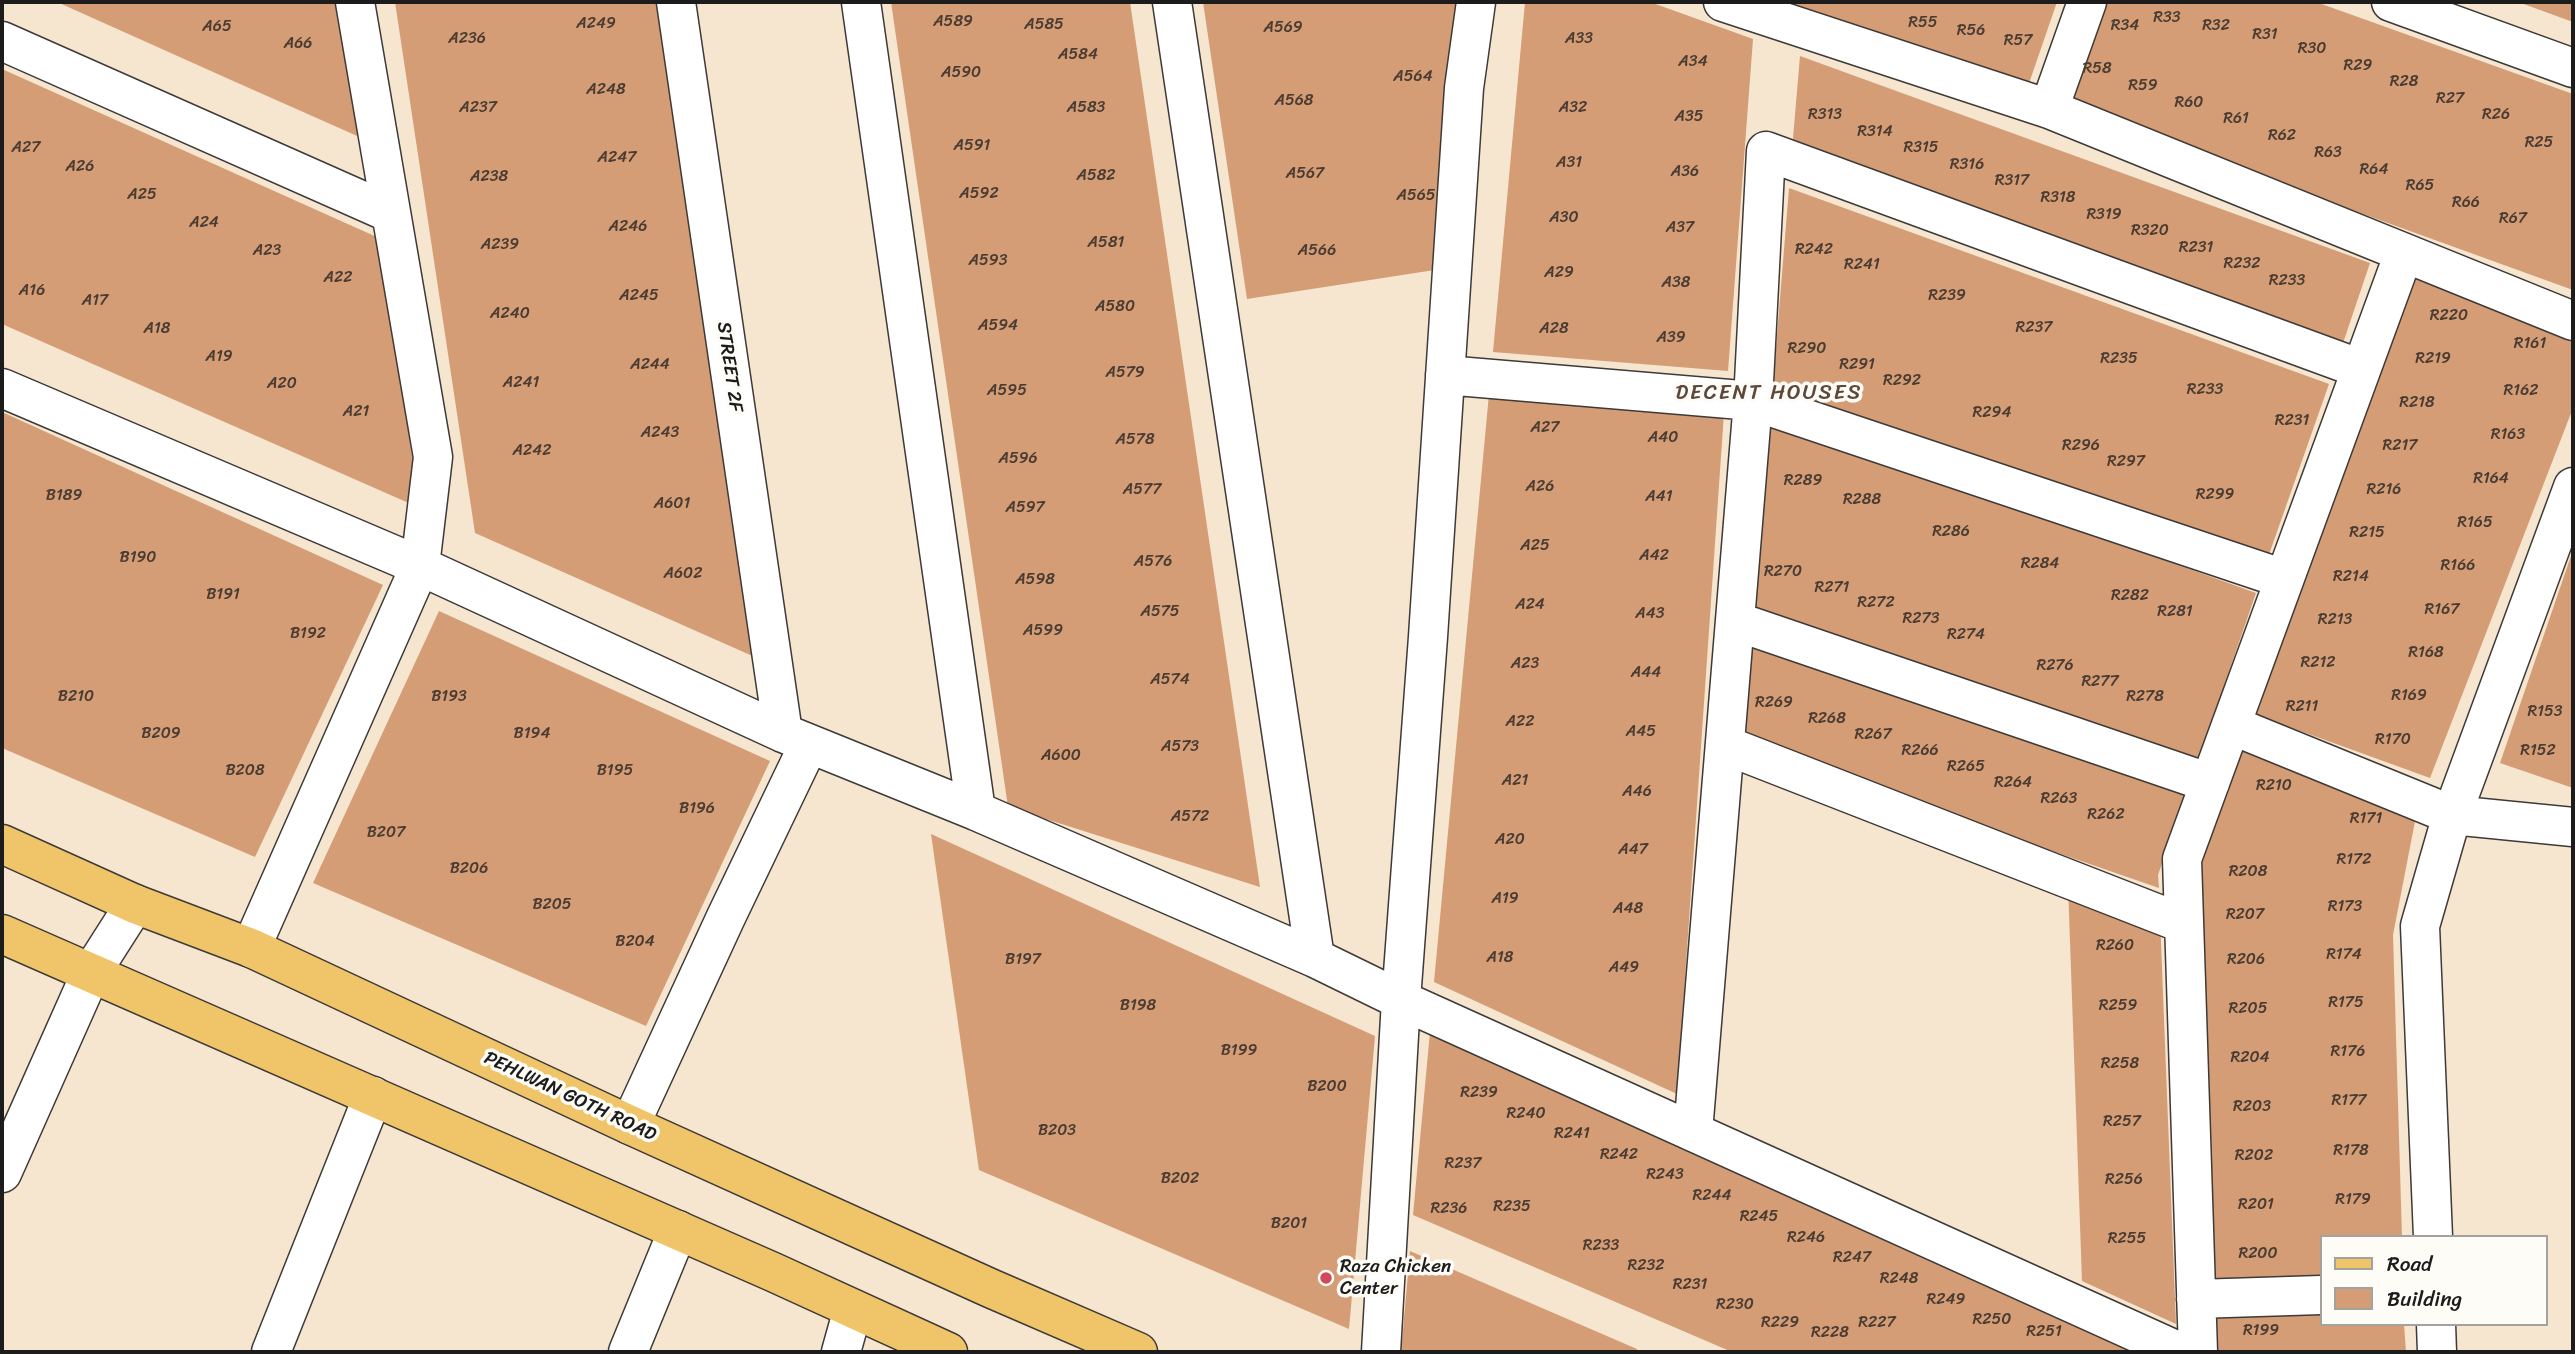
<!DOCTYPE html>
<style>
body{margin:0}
#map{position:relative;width:2575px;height:1354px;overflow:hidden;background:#f6e5cf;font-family:Sriracha,sans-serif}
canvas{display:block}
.frame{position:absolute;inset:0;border:4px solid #1c1c1c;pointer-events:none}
.legend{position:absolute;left:2320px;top:1235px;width:228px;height:91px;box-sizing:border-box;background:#fdfcf7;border:2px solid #a3a29f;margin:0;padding:9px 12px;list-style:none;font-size:21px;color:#1c1c1c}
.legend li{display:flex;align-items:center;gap:14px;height:35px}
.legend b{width:35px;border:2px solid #a3a29f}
</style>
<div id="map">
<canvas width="2575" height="1354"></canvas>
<div class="frame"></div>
<ul class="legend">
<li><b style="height:9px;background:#f0c469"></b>Road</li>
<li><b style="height:19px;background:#d59d76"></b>Building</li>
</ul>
</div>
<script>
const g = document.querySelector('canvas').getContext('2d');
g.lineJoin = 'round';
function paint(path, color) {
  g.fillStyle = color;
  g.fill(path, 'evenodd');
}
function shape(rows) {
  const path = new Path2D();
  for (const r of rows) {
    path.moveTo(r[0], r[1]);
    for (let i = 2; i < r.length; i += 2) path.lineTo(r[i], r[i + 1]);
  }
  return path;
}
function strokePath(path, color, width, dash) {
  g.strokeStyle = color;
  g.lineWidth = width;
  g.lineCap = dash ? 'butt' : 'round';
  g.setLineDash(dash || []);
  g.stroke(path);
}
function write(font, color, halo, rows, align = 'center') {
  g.font = font + ' Sriracha,sans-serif';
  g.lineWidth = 7;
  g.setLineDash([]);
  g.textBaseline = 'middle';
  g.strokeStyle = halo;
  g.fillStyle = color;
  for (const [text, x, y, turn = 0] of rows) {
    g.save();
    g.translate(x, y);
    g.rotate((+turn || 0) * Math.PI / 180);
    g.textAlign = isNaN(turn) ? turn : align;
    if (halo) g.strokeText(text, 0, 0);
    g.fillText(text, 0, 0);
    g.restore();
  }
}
paint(shape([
 [57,2,343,2,364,139,231,80],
 [395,2,657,2,757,658,475,533],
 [891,2,1130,2,1260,887,1008,807],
 [1203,2,1466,2,1441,269,1247,299],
 [1525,2,1650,2,1753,39,1728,371,1493,352],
 [1776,2,2057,2,2026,92],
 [2095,2,2316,2,2573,94,2573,290,2059,104],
 [2518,2,2573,2,2573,22],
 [1800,56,2370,263,2341,349,1792,150],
 [2,69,379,238,420,508,2,324],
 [1789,188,2329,384,2266,563,1773,385],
 [2416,279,2573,336,2573,408,2430,778,2248,712],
 [1489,394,1724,413,1677,1094,1434,982],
 [2,412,383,585,255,857,2,748],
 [1771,418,2256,593,2197,764,1750,609],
 [2573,550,2573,788,2500,763],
 [439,611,770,761,646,1026,313,883],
 [1748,637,2188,789,2158,875,2159,888,1740,743],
 [2237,746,2417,811,2393,935,2402,1237,2321,1237,2321,1275,2210,1282,2194,868],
 [931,834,1375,1036,1349,1329,979,1170],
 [2068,885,2160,917,2176,1324,2082,1281],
 [1431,1021,2173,1352,1732,1352,1413,1215],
 [1410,1251,1637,1349,1636,1352,1401,1352],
 [2321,1304,2321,1324,2404,1324,2406,1352,2215,1352,2211,1311]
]), '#d59d76');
const minor = shape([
 [676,2,783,733],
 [861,2,976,811],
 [1172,2,1315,958],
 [1723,2,2049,109,2573,321],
 [2391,2,2573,68],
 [2,41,390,213],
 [2049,109,2087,2],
 [1445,375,1753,401,2284,579],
 [2,388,420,566,783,733,976,811,1315,958,1401,1000,2180,1352],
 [1735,621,2210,783],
 [2231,725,2452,815,2573,827],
 [1725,745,2184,924],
 [251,948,420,566,433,457,355,2],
 [630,1125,726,917,809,744],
 [1693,1132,1753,401,1766,151,2361,369],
 [2,1173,91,973,135,904],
 [2433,1237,2420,926,2452,815,2573,487],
 [2196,1299,2321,1295],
 [2436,1324,2437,1352],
 [271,1352,373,1096],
 [628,1352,678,1230],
 [841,1352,853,1309],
 [1381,1352,1401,1000,1428,637,1464,88,1476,2],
 [2198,1352,2182,859,2404,253]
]);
const major = shape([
 [2,844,135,904,251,948,630,1125,990,1288,1138,1352],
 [2,934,773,1272,948,1352]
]);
strokePath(minor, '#3d3a37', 41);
strokePath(major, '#3d3a37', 41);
strokePath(minor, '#fff', 38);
strokePath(major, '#f0c469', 38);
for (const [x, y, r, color] of [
 [1326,1278,7,"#d1495b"]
]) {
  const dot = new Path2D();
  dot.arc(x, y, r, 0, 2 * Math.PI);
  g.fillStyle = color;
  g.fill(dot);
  strokePath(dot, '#fdfcf7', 2.5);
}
write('16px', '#4a3c32', null, [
 ["R33",2167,18],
 ["A589",953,22],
 ["R55",1923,23],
 ["A249",596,24],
 ["A585",1044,25],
 ["R34",2125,26],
 ["R32",2216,26],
 ["A65",217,27],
 ["A569",1283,28],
 ["R56",1971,31],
 ["R31",2265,35],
 ["A236",467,39],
 ["A33",1579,39],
 ["R57",2018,41],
 ["A66",298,44],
 ["R30",2312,49],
 ["A584",1078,55],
 ["A34",1693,62],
 ["R29",2358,66],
 ["R58",2097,69],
 ["A590",961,73],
 ["A564",1413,77],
 ["R28",2404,82],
 ["R59",2143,86],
 ["A248",606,90],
 ["R27",2450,99],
 ["A568",1294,101],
 ["R60",2189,103],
 ["A237",478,108],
 ["A583",1086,108],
 ["A32",1573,108],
 ["R313",1825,115],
 ["R26",2496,115],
 ["A35",1689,117],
 ["R61",2236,119],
 ["R314",1875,132],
 ["R62",2282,136],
 ["R25",2539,143],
 ["A591",972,146],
 ["A27",26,148],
 ["R315",1921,148],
 ["R63",2328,153],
 ["A247",617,158],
 ["A31",1569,163],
 ["R316",1967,165],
 ["A26",80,167],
 ["R64",2374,170],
 ["A36",1685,172],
 ["A567",1305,174],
 ["A582",1096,176],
 ["A238",489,177],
 ["R317",2012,181],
 ["R65",2420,186],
 ["A592",979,194],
 ["A25",142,195],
 ["A565",1416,196],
 ["R318",2058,198],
 ["R66",2466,203],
 ["R319",2104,215],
 ["A30",1564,218],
 ["R67",2513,219],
 ["A24",204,223],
 ["A246",628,227],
 ["A37",1680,228],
 ["R320",2150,231],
 ["A581",1106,243],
 ["A239",500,245],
 ["R231",2196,248],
 ["R242",1814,250],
 ["A23",267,251],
 ["A566",1317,251],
 ["A593",988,261],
 ["R232",2242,264],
 ["R241",1862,265],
 ["A29",1559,273],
 ["A22",338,278],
 ["R233",2287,281],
 ["A38",1676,283],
 ["A16",32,291],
 ["A245",639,296],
 ["R239",1947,296],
 ["A17",95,301],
 ["A580",1115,307],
 ["A240",510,314],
 ["R220",2449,316],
 ["A594",998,326],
 ["R237",2034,328],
 ["A18",157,329],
 ["A28",1554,329],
 ["A39",1671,338],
 ["R161",2530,344],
 ["R290",1807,349],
 ["A19",219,357],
 ["R235",2119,359],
 ["R219",2433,359],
 ["A244",650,365],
 ["R291",1857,365],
 ["A579",1125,373],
 ["R292",1902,381],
 ["A241",521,383],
 ["A20",282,384],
 ["R233",2205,390],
 ["A595",1007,391],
 ["R162",2521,391],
 ["R218",2417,403],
 ["A21",356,412],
 ["R294",1992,413],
 ["R231",2292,421],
 ["A27",1545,428],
 ["A243",660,433],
 ["R163",2508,435],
 ["A40",1663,438],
 ["A578",1135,440],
 ["R296",2081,446],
 ["R217",2400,446],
 ["A242",532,451],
 ["A596",1018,459],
 ["R297",2126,462],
 ["R164",2491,479],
 ["R289",1803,481],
 ["A26",1540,487],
 ["A577",1142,490],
 ["R216",2384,490],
 ["R299",2215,495],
 ["B189",64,496],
 ["A41",1659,497],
 ["R288",1862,500],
 ["A601",672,504],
 ["A597",1025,508],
 ["R165",2475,523],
 ["R286",1951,532],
 ["R215",2367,533],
 ["A25",1535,546],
 ["A42",1654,556],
 ["B190",138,558],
 ["A576",1153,562],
 ["R284",2040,564],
 ["R166",2458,566],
 ["R270",1783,572],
 ["A602",683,574],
 ["R214",2351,577],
 ["A598",1035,580],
 ["R271",1832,588],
 ["B191",223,595],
 ["R282",2130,596],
 ["R272",1876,603],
 ["A24",1530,605],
 ["R167",2442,610],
 ["A575",1160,612],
 ["R281",2175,612],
 ["A43",1650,614],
 ["R273",1921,619],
 ["R213",2335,620],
 ["A599",1043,631],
 ["B192",308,634],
 ["R274",1966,635],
 ["R168",2426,653],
 ["R212",2318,663],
 ["A23",1525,664],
 ["R276",2055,666],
 ["A44",1646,673],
 ["A574",1170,680],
 ["R277",2100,682],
 ["R169",2409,696],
 ["B210",76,697],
 ["B193",449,697],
 ["R278",2145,697],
 ["R269",1774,703],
 ["R211",2302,707],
 ["R153",2545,712],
 ["R268",1827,719],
 ["A22",1520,722],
 ["A45",1641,732],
 ["B209",161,734],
 ["B194",532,734],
 ["R267",1873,735],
 ["R170",2393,740],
 ["A573",1180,747],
 ["R266",1920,751],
 ["R152",2538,751],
 ["A600",1061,756],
 ["R265",1966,767],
 ["B208",245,771],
 ["B195",615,771],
 ["A21",1515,781],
 ["R264",2013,783],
 ["R210",2274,786],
 ["A46",1637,792],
 ["R263",2059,799],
 ["B196",697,809],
 ["R262",2106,815],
 ["A572",1190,817],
 ["R171",2366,819],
 ["B207",386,833],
 ["A20",1510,840],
 ["A47",1633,850],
 ["R172",2354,860],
 ["B206",469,869],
 ["R208",2248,872],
 ["A19",1505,899],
 ["B205",552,905],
 ["R173",2345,907],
 ["A48",1628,909],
 ["R207",2245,915],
 ["B204",635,942],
 ["R260",2115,946],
 ["R174",2344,955],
 ["A18",1500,958],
 ["B197",1023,960],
 ["R206",2246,960],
 ["A49",1624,968],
 ["R175",2346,1003],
 ["B198",1138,1006],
 ["R259",2118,1006],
 ["R205",2248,1009],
 ["B199",1239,1051],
 ["R176",2348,1052],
 ["R204",2250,1058],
 ["R258",2120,1064],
 ["B200",1327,1087],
 ["R239",1479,1093],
 ["R177",2349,1101],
 ["R203",2252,1107],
 ["R240",1526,1114],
 ["R257",2122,1122],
 ["B203",1057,1131],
 ["R241",1572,1134],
 ["R178",2351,1151],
 ["R242",1619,1155],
 ["R202",2254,1156],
 ["R237",1463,1164],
 ["R243",1665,1175],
 ["B202",1180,1179],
 ["R256",2124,1180],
 ["R244",1712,1196],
 ["R179",2353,1200],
 ["R201",2256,1205],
 ["R235",1512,1207],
 ["R236",1449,1209],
 ["R245",1759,1217],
 ["B201",1289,1224],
 ["R246",1806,1238],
 ["R255",2127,1239],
 ["R233",1601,1246],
 ["R200",2258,1254],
 ["R247",1852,1258],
 ["R232",1646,1266],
 ["R248",1899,1279],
 ["R231",1690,1285],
 ["R249",1946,1300],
 ["R230",1735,1305],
 ["R250",1992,1320],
 ["R229",1780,1323],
 ["R227",1877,1323],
 ["R199",2261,1331],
 ["R251",2044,1332],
 ["R228",1830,1333]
]);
write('19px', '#1c1c1c', '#fdfcf7', [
 ["STREET 2F",729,367,82],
 ["PEHLWAN GOTH ROAD",570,1097,25]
]);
write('19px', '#1c1c1c', '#fdfcf7', [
 ["Raza Chicken",1340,1267],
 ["Center",1340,1289]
], 'left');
g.letterSpacing = '2px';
write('21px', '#5d493c', '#fdfcf7', [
 ["DECENT HOUSES",1769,394]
]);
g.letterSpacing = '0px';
</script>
